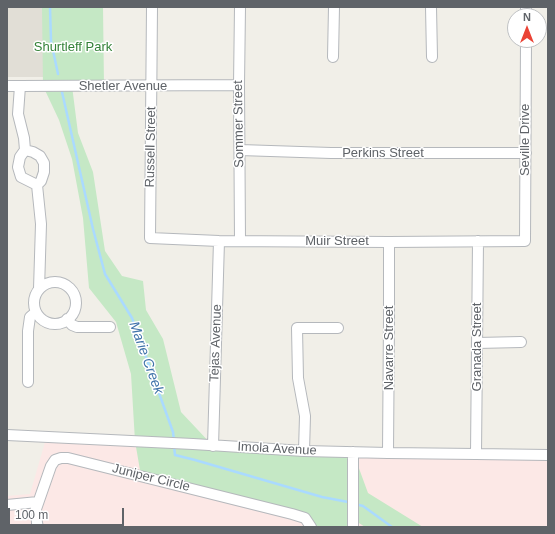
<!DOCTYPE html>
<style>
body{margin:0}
#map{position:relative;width:555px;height:534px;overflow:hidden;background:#f1efe8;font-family:Arial,sans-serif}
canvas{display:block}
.frame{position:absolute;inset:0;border:8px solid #5f6368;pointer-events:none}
.north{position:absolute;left:507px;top:8px;width:40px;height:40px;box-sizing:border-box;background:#fff;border:1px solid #bfc1c3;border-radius:50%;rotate:0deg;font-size:11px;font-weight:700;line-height:16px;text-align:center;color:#5f6368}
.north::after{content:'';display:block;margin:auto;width:14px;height:18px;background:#ea4335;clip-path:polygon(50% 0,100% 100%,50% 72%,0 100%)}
.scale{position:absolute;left:8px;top:508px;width:116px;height:18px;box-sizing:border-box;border:2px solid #5f6368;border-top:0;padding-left:5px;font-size:12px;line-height:14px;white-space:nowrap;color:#5f6368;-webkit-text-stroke:3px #fff;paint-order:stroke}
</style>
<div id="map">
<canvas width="555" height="534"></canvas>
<div class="frame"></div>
<div class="north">N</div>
<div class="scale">100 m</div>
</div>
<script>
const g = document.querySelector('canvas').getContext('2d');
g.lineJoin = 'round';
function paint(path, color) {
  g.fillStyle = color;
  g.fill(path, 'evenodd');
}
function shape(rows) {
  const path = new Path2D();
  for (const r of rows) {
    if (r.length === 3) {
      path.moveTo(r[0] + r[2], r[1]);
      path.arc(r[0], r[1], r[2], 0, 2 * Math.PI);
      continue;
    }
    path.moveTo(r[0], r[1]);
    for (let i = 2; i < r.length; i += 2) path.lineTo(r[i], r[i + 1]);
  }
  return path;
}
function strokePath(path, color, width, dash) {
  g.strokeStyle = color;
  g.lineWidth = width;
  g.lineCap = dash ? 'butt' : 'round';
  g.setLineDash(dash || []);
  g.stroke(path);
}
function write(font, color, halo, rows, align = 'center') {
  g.font = font + ' Arial,sans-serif';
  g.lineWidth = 3;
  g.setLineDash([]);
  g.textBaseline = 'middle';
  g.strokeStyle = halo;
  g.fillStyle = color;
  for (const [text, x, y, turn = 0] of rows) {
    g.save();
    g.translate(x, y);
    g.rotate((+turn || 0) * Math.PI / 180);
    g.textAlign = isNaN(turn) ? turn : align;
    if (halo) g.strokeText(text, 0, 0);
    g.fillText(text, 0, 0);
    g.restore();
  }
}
paint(shape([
 [7,7,47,7,51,77,7,77]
]), '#e1ded6');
paint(shape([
 [45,442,88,442,548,455,548,527,7,527,7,496,30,494]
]), '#fce8e6');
paint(shape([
 [42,7,103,7,104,86,72,86,78,133,93,172,105,251,122,276,143,281,146,310,163,339,181,412,213,446,353,452,368,493,423,527,365,527,353,519,353,527,311,527,305,518,141,476,135,441,131,374,116,322,89,288,83,218,72,159,59,120,43,86]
]), '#c5e8c5');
strokePath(shape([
 [50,7,51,41,58,74],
 [62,92,93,229,105,274,132,318,173,432,174,441],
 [174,446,175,455,195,460,322,497,348,502],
 [359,505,363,506,392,527]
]), '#aadaff', 2.5);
const minor = shape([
 [152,7,150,238,219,241,389,242,525,241,526,40],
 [240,7,239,85,240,241],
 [431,7,432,57],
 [526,16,526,7],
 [333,57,334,7],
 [7,86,20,86,239,85],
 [20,86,18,114,24,138,25,150,20,157,18,167,21,177,37,185],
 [25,150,33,152,40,156,44,163,44,172,41,181,37,185,41,224,39,289],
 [240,150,331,153,526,153],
 [55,303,21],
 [67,319,72,325,77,327,110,327],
 [477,343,521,342],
 [28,382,28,331,30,317,36,312],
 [7,435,193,444,304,451,388,453,476,454,548,455],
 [213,446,219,241],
 [304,451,305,416,298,378,297,328,338,328],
 [353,452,353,527],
 [388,453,389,318,389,242],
 [476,454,478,241],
 [7,505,38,502],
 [38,527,37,523,36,509,51,466,55,460,61,458,68,458,292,514,305,518,311,527]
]);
strokePath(minor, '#b5b8bc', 12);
strokePath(minor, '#fff', 10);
write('13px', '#348238', '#fff', [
 ["Shurtleff Park",73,47]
]);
write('13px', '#5f6368', '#fff', [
 ["Shetler Avenue",123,86],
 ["Sommer Street",239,124,-91],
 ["Seville Drive",525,140,-90],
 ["Russell Street",151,147,-89],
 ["Perkins Street",383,153],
 ["Muir Street",337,241],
 ["Tejas Avenue",216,343,-88],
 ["Granada Street",477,347,-90],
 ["Navarre Street",389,348,-90],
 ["Imola Avenue",277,449,3],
 ["Juniper Circle",151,478,14]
]);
write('italic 14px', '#4174aa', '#fff', [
 ["Marie Creek",146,358,70]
]);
</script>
